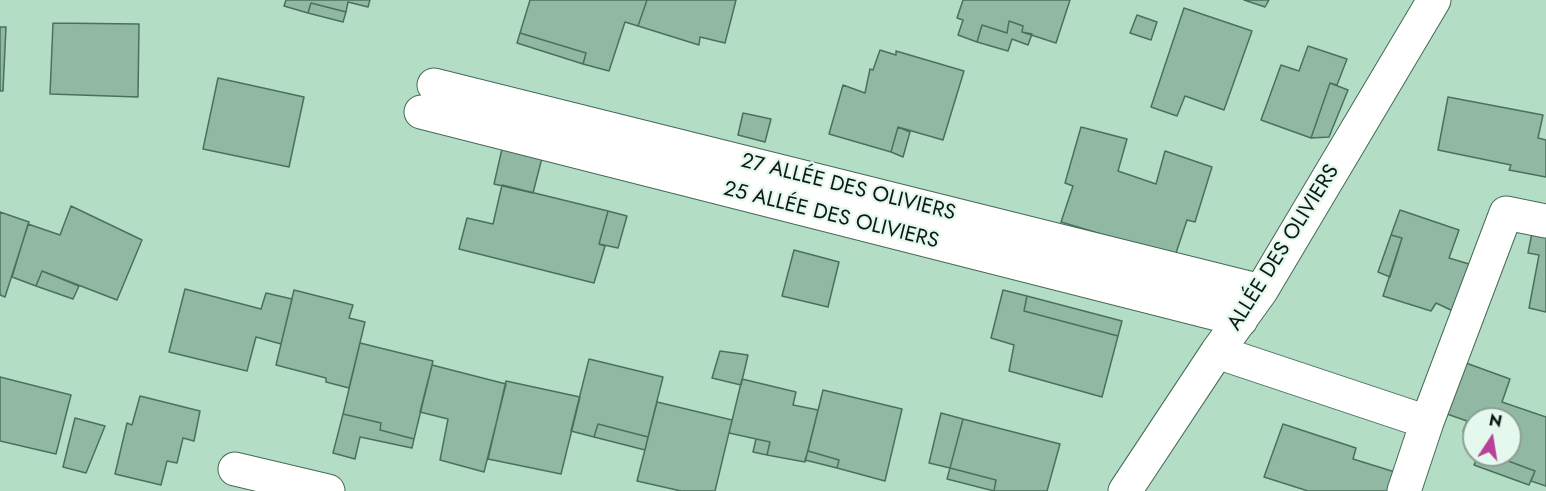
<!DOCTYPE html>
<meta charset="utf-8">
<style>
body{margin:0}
#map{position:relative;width:1546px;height:491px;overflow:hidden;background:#b4ddc6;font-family:Jost,sans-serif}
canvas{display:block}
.north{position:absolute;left:1462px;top:407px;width:60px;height:60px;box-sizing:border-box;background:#e4f8ed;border:2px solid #8da096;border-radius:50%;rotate:12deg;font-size:16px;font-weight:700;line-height:24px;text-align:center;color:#0b1b13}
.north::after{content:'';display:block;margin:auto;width:21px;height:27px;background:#b94197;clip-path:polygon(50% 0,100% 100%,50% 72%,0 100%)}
</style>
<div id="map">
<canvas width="1546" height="491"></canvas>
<div class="north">N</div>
</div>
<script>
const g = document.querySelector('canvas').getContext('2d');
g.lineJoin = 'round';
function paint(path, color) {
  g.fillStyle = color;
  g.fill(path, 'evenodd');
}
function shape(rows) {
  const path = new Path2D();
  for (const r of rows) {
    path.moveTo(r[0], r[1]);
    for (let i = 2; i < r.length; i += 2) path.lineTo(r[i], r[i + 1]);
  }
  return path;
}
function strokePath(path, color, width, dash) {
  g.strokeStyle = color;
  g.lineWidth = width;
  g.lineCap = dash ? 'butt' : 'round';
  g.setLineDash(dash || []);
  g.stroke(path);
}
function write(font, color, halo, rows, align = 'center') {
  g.font = font + ' Jost,sans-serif';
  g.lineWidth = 4.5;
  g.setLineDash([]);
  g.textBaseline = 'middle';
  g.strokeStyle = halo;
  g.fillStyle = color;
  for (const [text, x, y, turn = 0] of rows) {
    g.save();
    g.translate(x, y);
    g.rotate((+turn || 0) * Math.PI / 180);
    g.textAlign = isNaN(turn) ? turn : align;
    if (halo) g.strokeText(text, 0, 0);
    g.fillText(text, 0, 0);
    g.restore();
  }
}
const building = shape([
 [286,0,370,0,368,7,348,2,346,12,311,3,308,13,284,6,286,0],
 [530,0,647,0,638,26,625,22,609,71,583,64,586,53,520,33,530,0],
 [647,0,736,0,725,43,700,37,699,45,638,26,647,0],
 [963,0,1070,0,1056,43,1022,32,1023,26,1009,21,1007,33,982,25,977,42,958,35,963,20,957,18,963,0],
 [1244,0,1269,0,1265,7,1244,0],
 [311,3,346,12,343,22,308,13,311,3],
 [1184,8,1252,31,1224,110,1185,96,1177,116,1151,107,1184,8],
 [1137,15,1157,22,1151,40,1130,33,1137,15],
 [1009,21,1023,26,1022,32,1032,34,1028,45,1012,39,1008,51,977,42,982,25,1007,33,1009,21],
 [53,23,139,24,138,97,50,94,53,23],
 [0,27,6,27,3,91,0,91,0,27],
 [520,33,586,53,583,64,517,43,520,33],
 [1308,46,1347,59,1337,85,1330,83,1311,138,1261,120,1281,65,1299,71,1308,46],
 [880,50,896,55,896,51,964,71,943,140,898,127,891,152,829,134,843,85,865,93,870,69,873,70,880,50],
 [218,78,304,97,289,167,203,149,218,78],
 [1330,83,1348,90,1329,137,1311,138,1330,83],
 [1448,97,1543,115,1538,138,1546,140,1546,177,1509,170,1511,165,1438,150,1448,97],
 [743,113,771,119,765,142,738,135,743,113],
 [898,127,910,132,903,157,891,152,898,127],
 [1081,127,1127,139,1118,171,1156,184,1165,151,1212,167,1195,222,1187,220,1175,256,1061,222,1073,186,1065,183,1081,127],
 [502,149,542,158,533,193,494,184,502,149],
 [502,185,608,211,599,244,605,246,594,283,459,249,467,218,493,224,502,185],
 [71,206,142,240,117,300,42,271,36,286,12,277,28,224,60,235,71,206],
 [1400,210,1459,230,1449,258,1469,264,1453,311,1436,303,1431,311,1383,296,1402,238,1391,235,1400,210],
 [608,211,627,216,618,248,599,244,608,211],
 [0,212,29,222,5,297,0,295,0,212],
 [1533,228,1546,231,1546,312,1529,308,1539,255,1528,253,1533,228],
 [1391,235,1402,238,1390,277,1378,272,1391,235],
 [794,250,839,262,828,307,782,296,794,250],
 [42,271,79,286,73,299,36,286,42,271],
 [185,289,261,309,266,293,292,299,281,344,256,337,247,371,169,352,185,289],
 [294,290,353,305,349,318,365,322,349,388,326,382,326,378,276,365,294,290],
 [1003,290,1027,296,1024,311,1118,336,1102,397,1009,371,1014,345,991,338,1003,290],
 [1027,296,1122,321,1118,336,1024,311,1027,296],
 [360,343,433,361,414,439,380,430,381,423,343,414,360,343],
 [720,351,748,355,741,385,712,378,720,351],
 [589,359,663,377,648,437,598,424,594,437,571,431,589,359],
 [1466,363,1510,379,1502,402,1546,417,1546,486,1531,481,1535,471,1492,455,1510,455,1510,419,1474,419,1474,436,1463,431,1467,421,1447,414,1466,363],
 [432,365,506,384,484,472,440,460,448,419,420,412,432,365],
 [0,377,71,395,56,454,0,441,0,377],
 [742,379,796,392,793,405,818,410,805,462,767,455,770,442,729,433,742,379],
 [506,381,580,397,561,474,488,459,506,381],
 [823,390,902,409,885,481,837,468,839,460,808,451,823,390],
 [140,396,200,411,194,441,183,438,177,463,167,461,161,485,115,474,127,423,132,425,140,396],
 [657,402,732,420,715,491,681,491,637,481,657,402],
 [941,413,963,419,950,468,929,463,941,413],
 [343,414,381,423,380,430,414,439,412,448,360,437,355,459,333,453,343,414],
 [75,418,105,426,86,473,63,467,75,418],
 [963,419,1060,444,1047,491,994,491,996,480,950,468,963,419],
 [598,424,648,437,645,450,594,437,598,424],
 [1283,424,1356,448,1353,459,1395,472,1388,491,1308,491,1264,477,1283,424],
 [756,439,770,442,767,455,753,452,756,439],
 [808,451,839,460,837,468,805,460,808,451],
 [1478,455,1492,455,1535,471,1529,485,1474,465,1478,455],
 [950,468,996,480,994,491,947,479,950,468]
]);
paint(building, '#90b8a2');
strokePath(building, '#4b715d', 1.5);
const minor = shape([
 [434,85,1261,291],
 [421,112,1241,320],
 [1217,352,1427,422,1506,213,1546,221],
 [235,469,328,491],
 [1125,491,1217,352,1261,291,1434,0],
 [1404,491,1427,422]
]);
strokePath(minor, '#446a56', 35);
strokePath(minor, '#fff', 33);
write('21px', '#0b1b13', '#e4f8ed', [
 ["27 ALLÉE DES OLIVIERS",848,188,14],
 ["25 ALLÉE DES OLIVIERS",831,216,14],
 ["ALLÉE DES OLIVIERS",1284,248,-58]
]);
</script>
